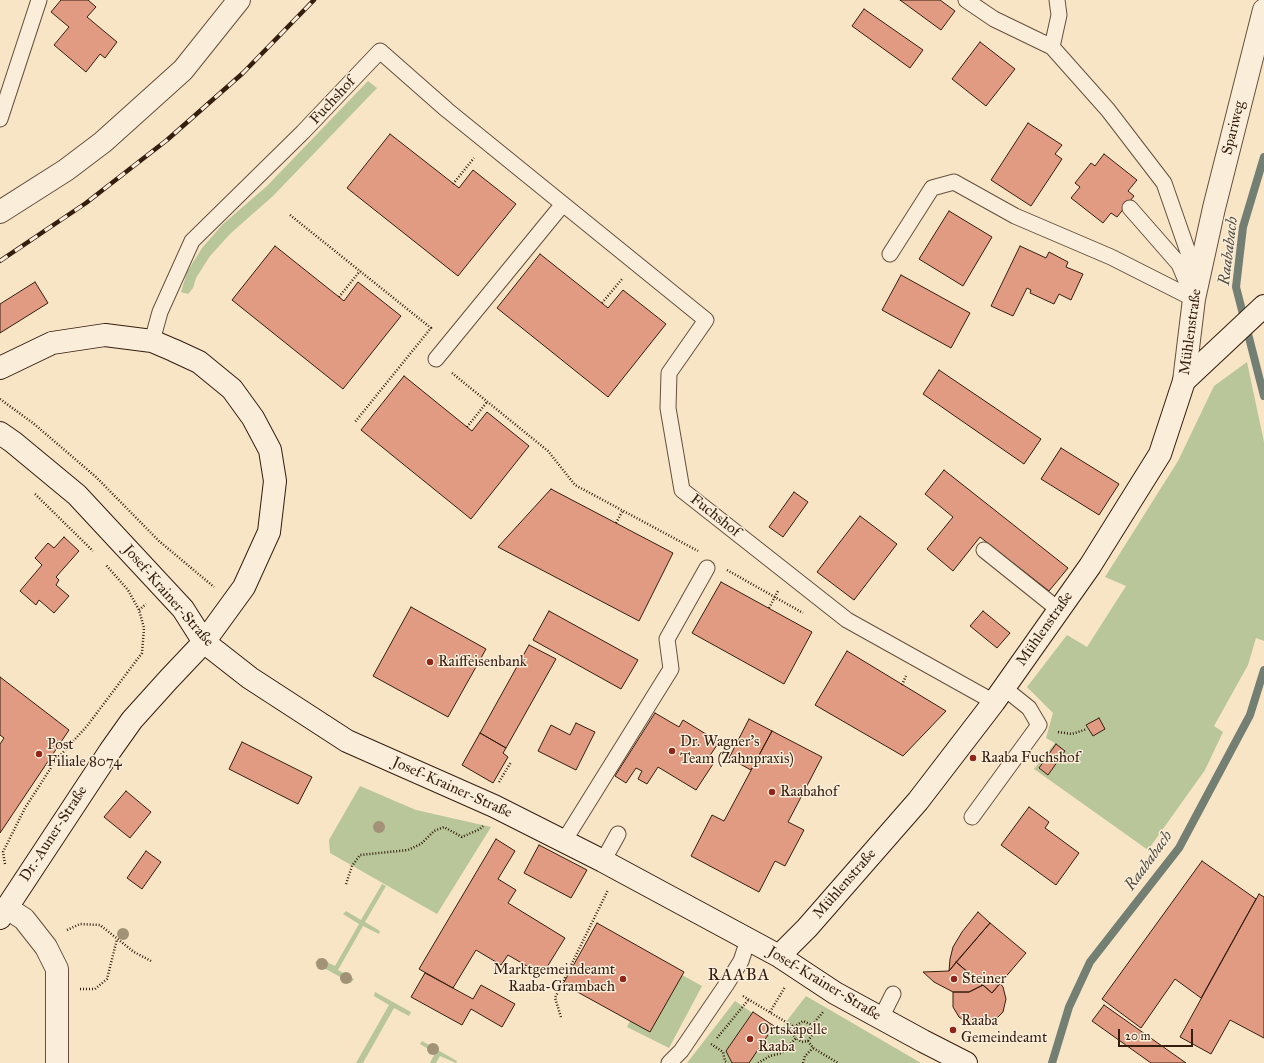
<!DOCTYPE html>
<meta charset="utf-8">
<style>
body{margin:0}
#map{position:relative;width:1264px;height:1063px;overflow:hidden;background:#f7e5c6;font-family:"IM FELL Great Primer",serif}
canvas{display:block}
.scale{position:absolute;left:1118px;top:1029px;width:75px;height:18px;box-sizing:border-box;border:2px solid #361e0f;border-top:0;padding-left:5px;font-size:12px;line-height:14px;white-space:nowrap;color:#361e0f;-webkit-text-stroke:3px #faeeda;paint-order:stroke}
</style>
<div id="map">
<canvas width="1264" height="1063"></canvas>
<div class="scale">20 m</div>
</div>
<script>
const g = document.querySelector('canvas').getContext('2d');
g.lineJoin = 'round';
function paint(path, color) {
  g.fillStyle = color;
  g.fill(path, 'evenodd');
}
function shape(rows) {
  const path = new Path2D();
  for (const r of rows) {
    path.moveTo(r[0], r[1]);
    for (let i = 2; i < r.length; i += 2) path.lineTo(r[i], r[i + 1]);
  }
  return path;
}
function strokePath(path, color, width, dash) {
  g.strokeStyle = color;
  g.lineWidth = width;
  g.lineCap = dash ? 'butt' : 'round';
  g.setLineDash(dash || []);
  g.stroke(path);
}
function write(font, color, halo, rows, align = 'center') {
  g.font = font + ' "IM FELL Great Primer",serif';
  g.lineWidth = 3;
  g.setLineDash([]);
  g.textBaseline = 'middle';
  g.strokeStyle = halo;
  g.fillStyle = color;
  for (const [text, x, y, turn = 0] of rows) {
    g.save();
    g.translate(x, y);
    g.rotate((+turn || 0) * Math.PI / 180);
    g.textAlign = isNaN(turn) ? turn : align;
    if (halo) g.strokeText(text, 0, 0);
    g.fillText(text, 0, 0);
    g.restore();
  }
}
paint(shape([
 [368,81,377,88,273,196,231,233,210,256,196,278,193,288,188,294,181,292,187,272,202,248,223,224,267,186],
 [1247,362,1264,442,1264,641,1256,638,1248,665,1214,726,1223,732,1205,770,1148,850,1034,769,1055,743,1046,738,1053,713,1027,687,1067,635,1087,647,1126,586,1105,577,1178,461,1214,386],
 [360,786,416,810,491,827,437,914,330,853,329,840],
 [382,884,386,886,365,922,380,931,379,934,363,926,338,970,354,979,351,983,315,963,319,958,335,966,359,924,343,914,346,911,361,920],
 [682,975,702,986,669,1048,627,1027,631,1019],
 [375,992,411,1012,409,1016,394,1008,363,1063,356,1063,389,1005,374,996],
 [806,996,921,1063,687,1063,735,1001,779,1031],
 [422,1041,457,1061,456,1063,440,1056,436,1063,430,1063,435,1053,420,1044]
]), '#b8c699');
strokePath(shape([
 [1264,157,1243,227,1236,287,1264,396],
 [1052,1063,1069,1007,1090,962,1179,848,1250,715,1264,670]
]), '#747f73', 8);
const building = shape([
 [61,0,88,0,96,7,87,17,117,42,105,58,100,54,86,72,54,45,69,27,51,12,61,0],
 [900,0,940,0,955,11,941,30,900,0],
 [864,9,923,50,910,68,852,26,864,9],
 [980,42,1015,69,986,106,952,79,980,42],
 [1028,123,1062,145,1055,154,1062,159,1031,206,991,180,1028,123],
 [390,134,459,188,473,170,516,204,458,276,347,188,390,134],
 [1104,154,1137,180,1128,191,1134,196,1117,217,1111,213,1103,223,1071,198,1080,187,1075,183,1091,163,1095,166,1104,154],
 [949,211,992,237,963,286,919,259,949,211],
 [275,246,344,301,358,282,401,316,343,389,232,300,275,246],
 [1020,246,1046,258,1049,252,1068,262,1066,267,1083,274,1071,300,1059,294,1054,304,1030,293,1031,290,1027,288,1013,316,991,306,1020,246],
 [540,254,608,308,623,290,666,324,608,397,497,308,540,254],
 [901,275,970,313,951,348,882,310,901,275],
 [35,282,48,303,0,333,0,304,35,282],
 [939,370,1041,439,1024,464,923,394,939,370],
 [404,376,472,431,487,412,529,446,471,519,361,430,404,376],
 [1061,448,1119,484,1099,515,1041,479,1061,448],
 [944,470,1068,568,1049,591,980,537,953,571,927,549,953,517,925,494,944,470],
 [551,489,673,553,639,621,498,547,551,489],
 [794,492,808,502,783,537,769,527,794,492],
 [860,516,897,544,854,600,817,572,860,516],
 [64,537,79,551,56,577,59,580,56,585,69,596,54,613,39,600,36,605,20,591,42,565,35,558,48,543,54,548,64,537],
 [721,582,812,632,784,684,692,633,721,582],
 [411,607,486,649,448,717,373,676,411,607],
 [549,611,638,660,621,689,533,640,549,611],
 [983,611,1010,633,997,648,970,626,983,611],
 [529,645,556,659,506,748,480,733,529,645],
 [847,651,946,711,903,756,815,705,847,651],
 [0,677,69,730,0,833,0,744,4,738,0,735,0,677],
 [655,713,679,727,683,720,719,742,707,760,713,764,696,790,658,767,647,784,638,779,642,771,636,768,626,783,615,776,655,713],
 [1099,718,1105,729,1093,736,1086,725,1099,718],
 [749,719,772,731,751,770,729,758,749,719],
 [576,723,595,732,576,770,538,751,551,725,570,735,576,723],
 [772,731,822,757,788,822,804,830,785,866,775,861,759,892,691,856,712,815,724,821,772,731],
 [480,733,506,748,503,753,508,757,493,783,462,765,480,733],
 [242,742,312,777,298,804,229,769,242,742],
 [1056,744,1065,751,1048,775,1039,768,1056,744],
 [126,791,151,812,130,838,104,817,126,791],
 [1029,807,1049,822,1045,828,1079,853,1056,885,1001,845,1029,807],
 [496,839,515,851,498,879,516,890,508,903,565,938,542,975,508,955,501,965,476,950,453,988,419,969,496,839],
 [539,845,587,870,571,898,524,873,539,845],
 [146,851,161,862,142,889,127,878,146,851],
 [1202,861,1256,899,1201,998,1175,979,1141,1028,1102,999,1202,861],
 [1259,894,1264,897,1264,1038,1230,1020,1211,1054,1180,1037,1259,894],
 [978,912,990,923,949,971,950,959,953,947,962,932,978,912],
 [597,923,684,972,650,1032,563,984,597,923],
 [990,923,1026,953,992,993,956,962,990,923],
 [956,962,983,985,969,992,953,992,934,982,923,972,949,971,956,962],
 [425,973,473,999,481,985,515,1004,502,1027,471,1009,462,1025,411,997,425,973],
 [1000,983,1003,987,1006,999,1003,1012,993,1022,979,1025,969,1024,959,1017,953,1007,953,992,969,992,983,985,992,993,1000,983],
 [1104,1005,1186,1063,1151,1063,1092,1021,1104,1005],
 [753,1012,774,1026,749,1063,732,1063,726,1051,753,1012]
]);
paint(building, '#e09b82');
strokePath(building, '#361e0f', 1);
const lane = shape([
 [966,0,994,19,1052,47,1108,110,1164,183,1188,252,1192,286],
 [1052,47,1059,15,1057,0],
 [0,119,39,0],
 [1130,208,1179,264,1187,283],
 [890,254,932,188,954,182,1015,216,1111,257,1194,299],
 [152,341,160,312,192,241,303,132,380,51,447,110,706,320,669,373,668,408,682,490,847,620,994,702],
 [436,359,563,204],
 [984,550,1059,610],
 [972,817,1039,725,1029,708,1004,688],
 [564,841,671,669,667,639,707,568],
 [603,861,618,834],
 [881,1018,893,994],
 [669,1063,681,1051,726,985,741,961,748,940]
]);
const street = shape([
 [0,212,66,170,103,142,183,70,239,0],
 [1184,381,1194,299,1214,208,1264,10],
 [7,908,24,919,46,947,57,969,57,1063]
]);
const secondary = shape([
 [0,368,52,343,105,335,152,341,173,350,199,362,232,389,253,418,270,450,275,481,269,532,244,587,204,642,169,679,132,720,110,751,0,918],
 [0,433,13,442,77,495,183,609,204,642,250,678,347,741,494,806,603,861,779,956,835,993,923,1041,966,1063],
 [779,956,807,928,918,801,994,702,1090,566,1160,454,1184,381,1264,306]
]);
strokePath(lane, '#66503d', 17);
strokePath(street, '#66503d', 24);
strokePath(secondary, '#361e0f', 24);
strokePath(shape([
 [453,184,474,158],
 [290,215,431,328,355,422],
 [339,297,360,271],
 [602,303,622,279],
 [452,373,548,451,575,485,698,551],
 [0,399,33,423,96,477,159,541,214,587],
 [467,427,487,402],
 [35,494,93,551],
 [616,523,623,510],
 [727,570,803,613],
 [769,608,778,591],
 [139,610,146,604],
 [902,685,906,676],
 [1058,732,1072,734,1087,729],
 [499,782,511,762],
 [5,864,3,852,25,808,56,760,87,726,142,653,144,628,139,610,128,590,106,565],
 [346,884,352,866,360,855,408,850,421,844,434,831,444,827,462,837,480,829,483,826],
 [67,930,80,924,100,925,134,952,151,961],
 [80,989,95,989,107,979,117,939],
 [743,996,794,1027,792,1033,796,1038],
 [770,1012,785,987],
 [561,1017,555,998,608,890],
 [794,1027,803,1021,812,1025],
 [717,1038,749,999],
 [808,1041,812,1035,812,1025,823,1012],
 [711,1044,723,1052,725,1061,728,1063],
 [758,1063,770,1056,782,1053,796,1038,802,1042,808,1041,813,1048,838,1063],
 [803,1063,805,1056,813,1048]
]), '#361e0f', 2.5, [1, 2]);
strokePath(lane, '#faeeda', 15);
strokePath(street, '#faeeda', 22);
strokePath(secondary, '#faeeda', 22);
const rail = shape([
 [0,261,86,203,167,140,243,73,314,0]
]);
strokePath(rail, '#361e0f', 4.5);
strokePath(rail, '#faeeda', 3, [9]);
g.fillStyle = '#a29378';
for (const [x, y] of [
 [379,827],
 [123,934],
 [322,964],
 [346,978],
 [433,1049]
]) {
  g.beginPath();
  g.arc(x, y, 6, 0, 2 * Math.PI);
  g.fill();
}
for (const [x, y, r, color] of [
 [430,662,4,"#8f2418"],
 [672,751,4,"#8f2418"],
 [39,754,4,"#8f2418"],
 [973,758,4,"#8f2418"],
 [772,792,4,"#8f2418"],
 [623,979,4,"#8f2418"],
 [954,979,4,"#8f2418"],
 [953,1030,4,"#8f2418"],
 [750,1039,4,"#8f2418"]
]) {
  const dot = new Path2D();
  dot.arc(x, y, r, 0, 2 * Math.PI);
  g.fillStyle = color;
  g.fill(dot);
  strokePath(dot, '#faeeda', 1.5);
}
write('15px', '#361e0f', '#faeeda', [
 ["Fuchshof",333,101,-47],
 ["Spariweg",1234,128,-76],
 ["Mühlenstraße",1191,332,-82],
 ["Fuchshof",715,516,38],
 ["Josef-Krainer-Straße",168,596,49],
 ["Mühlenstraße",1045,629,-55],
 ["Josef-Krainer-Straße",452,788,24],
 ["Dr.-Auner-Straße",54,834,-57],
 ["Mühlenstraße",845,884,-49],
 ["Josef-Krainer-Straße",824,984,31]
]);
write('15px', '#361e0f', '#faeeda', [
 ["Raiffeisenbank",438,662],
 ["Dr. Wagner's",680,742],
 ["Team (Zahnpraxis)",680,759],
 ["Post",47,745],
 ["Filiale 8074",47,762],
 ["Raaba Fuchshof",981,758],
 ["Raabahof",780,792],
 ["Marktgemeindeamt",615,970,"right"],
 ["Raaba-Grambach",615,987,"right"],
 ["Steiner",962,979],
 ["Raaba",961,1021],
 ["Gemeindeamt",961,1038],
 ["Ortskapelle",758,1030],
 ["Raaba",758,1047]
], 'left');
write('italic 16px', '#554e41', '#faeeda', [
 ["Raababach",1229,251,-83],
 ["Raababach",1149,861,-54]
]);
g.letterSpacing = '1px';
write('17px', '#361e0f', '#faeeda', [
 ["RAABA",739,976]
]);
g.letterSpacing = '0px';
</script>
